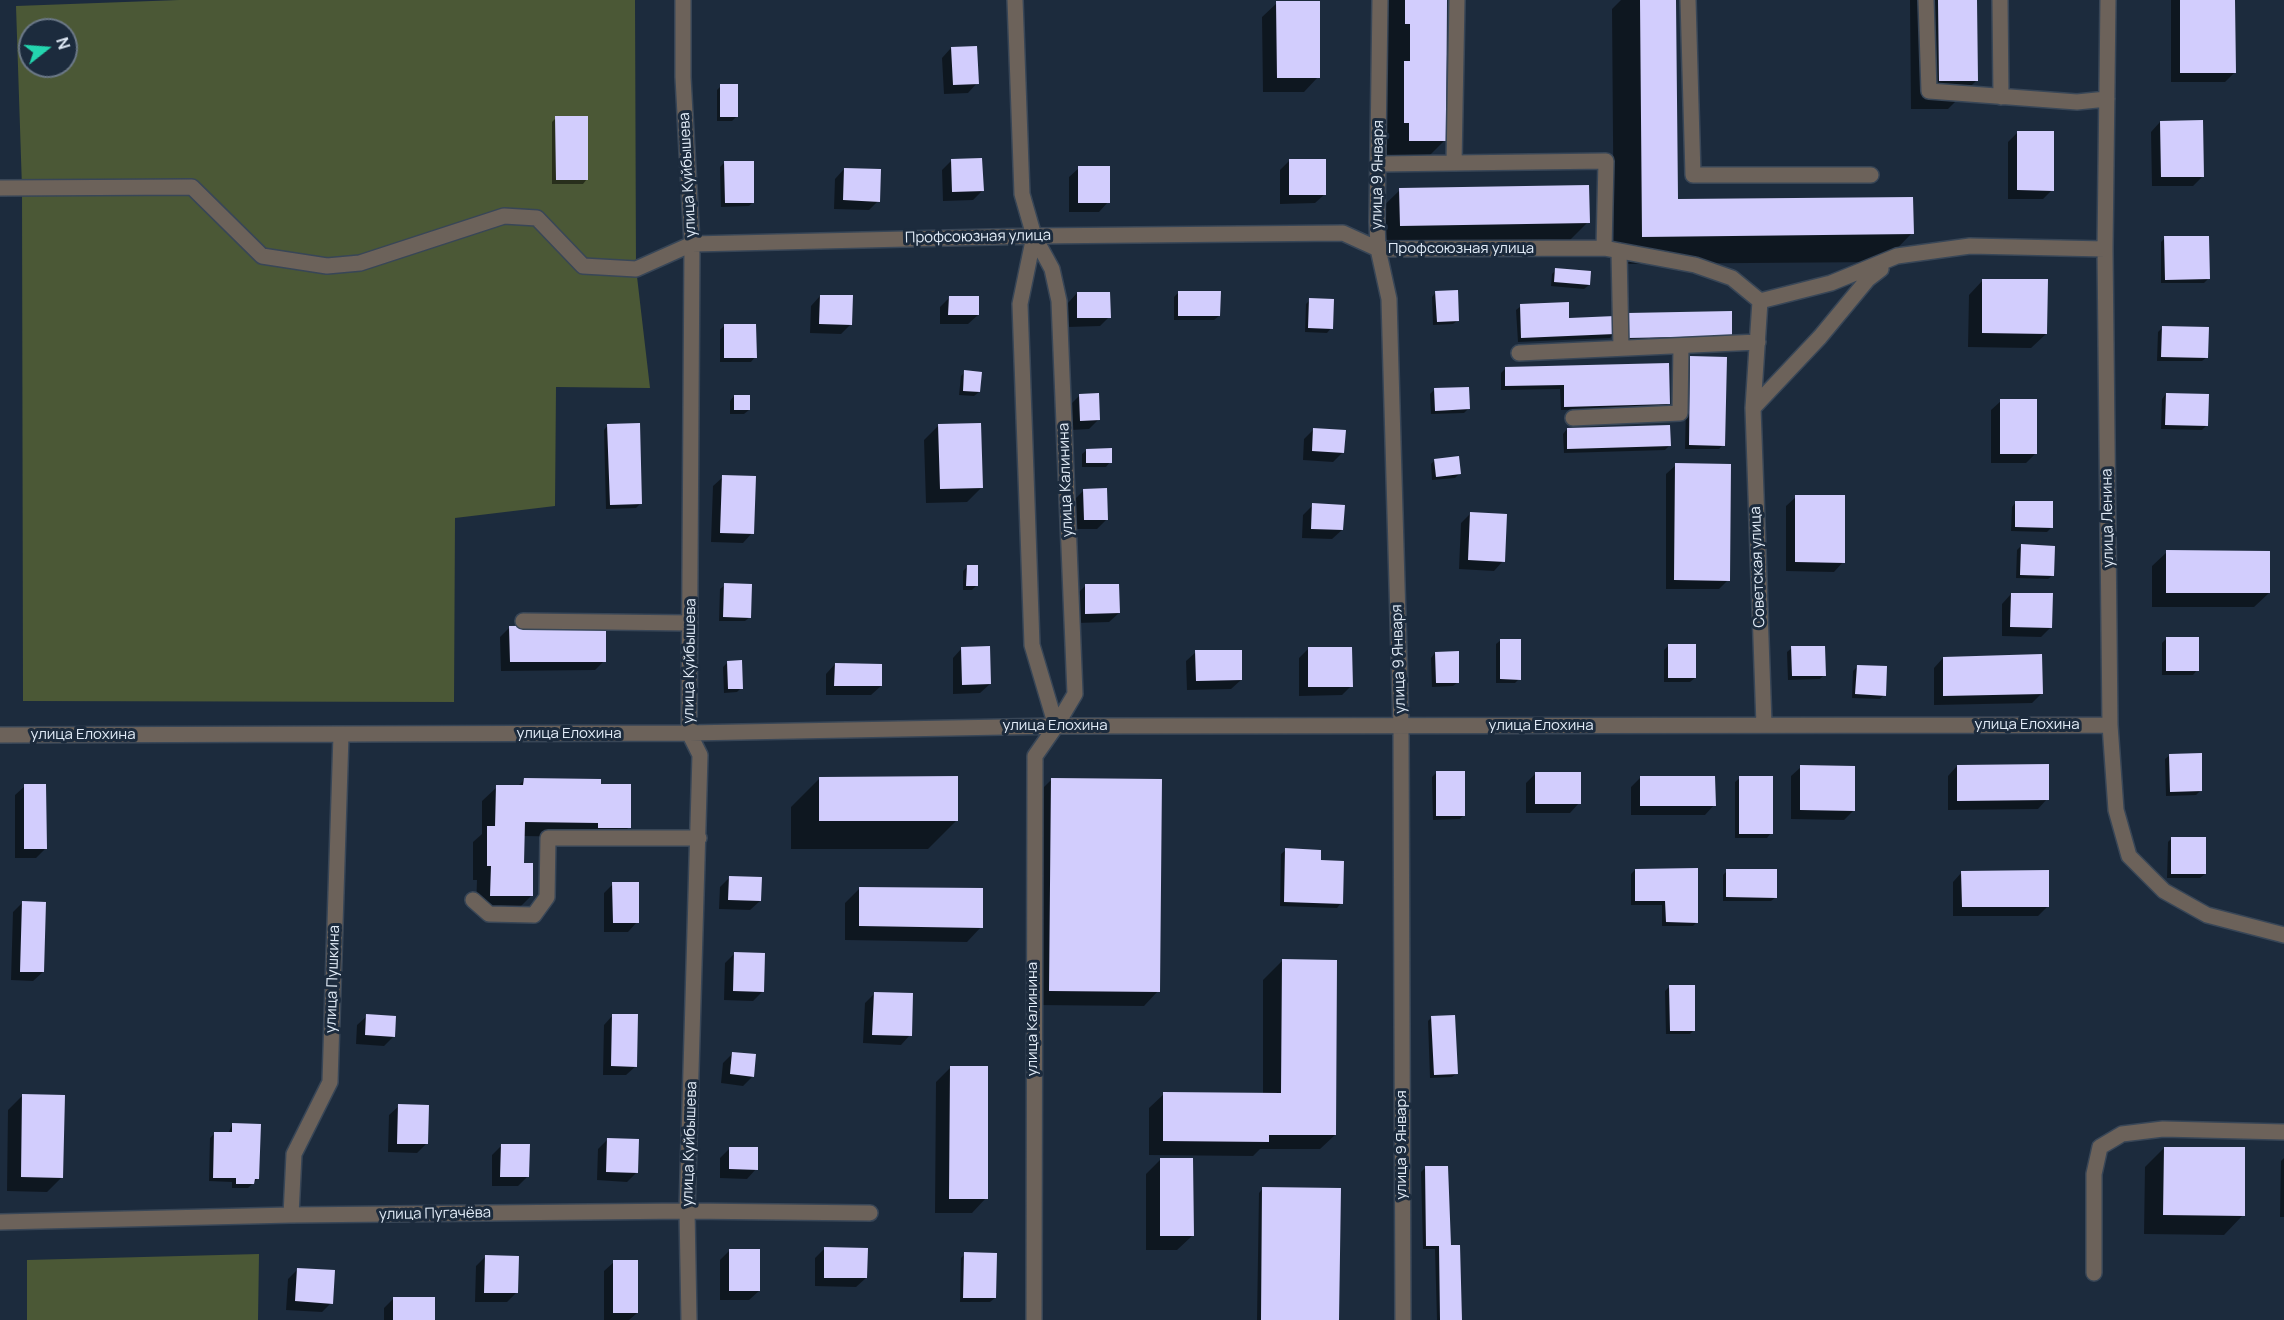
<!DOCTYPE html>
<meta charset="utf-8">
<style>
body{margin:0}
#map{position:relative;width:2284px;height:1320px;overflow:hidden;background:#1c2b3d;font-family:Manrope,sans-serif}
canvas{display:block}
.north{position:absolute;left:18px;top:18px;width:60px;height:60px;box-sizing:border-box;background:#1c2b3d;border:2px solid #6b7887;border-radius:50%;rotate:73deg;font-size:16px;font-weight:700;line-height:24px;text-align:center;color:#e1ebf7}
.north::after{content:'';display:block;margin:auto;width:21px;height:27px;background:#24d5af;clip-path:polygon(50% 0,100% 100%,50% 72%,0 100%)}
</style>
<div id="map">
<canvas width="2284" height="1320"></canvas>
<div class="north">N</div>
</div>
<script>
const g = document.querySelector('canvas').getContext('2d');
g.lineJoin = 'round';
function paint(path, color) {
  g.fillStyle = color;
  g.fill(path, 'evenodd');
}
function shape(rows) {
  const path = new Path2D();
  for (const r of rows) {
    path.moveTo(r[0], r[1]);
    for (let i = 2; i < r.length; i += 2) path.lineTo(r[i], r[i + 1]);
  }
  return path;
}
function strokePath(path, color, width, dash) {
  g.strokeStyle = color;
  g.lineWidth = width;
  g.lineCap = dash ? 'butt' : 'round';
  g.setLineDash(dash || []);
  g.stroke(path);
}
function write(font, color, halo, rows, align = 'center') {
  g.font = font + ' Manrope,sans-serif';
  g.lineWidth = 6;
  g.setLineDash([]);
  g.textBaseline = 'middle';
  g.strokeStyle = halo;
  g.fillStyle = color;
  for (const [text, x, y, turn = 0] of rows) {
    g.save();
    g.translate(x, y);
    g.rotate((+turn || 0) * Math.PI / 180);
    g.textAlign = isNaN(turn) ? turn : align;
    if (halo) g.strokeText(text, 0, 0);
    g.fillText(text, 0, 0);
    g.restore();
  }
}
paint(shape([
 [179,0,635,0,636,268,650,388,556,387,555,506,455,518,454,702,23,701,22,188,16,6],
 [30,30,66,30,66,66,30,66],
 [259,1254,258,1320,27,1320,27,1260]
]), '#4b5836');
paint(shape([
 [1377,0,1446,0,1445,140,1416,169,1381,169],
 [1621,0,1674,0,1676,200,1912,233,1884,262,1614,264,1612,9],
 [1910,0,1976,0,1977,80,1948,109,1911,109],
 [2171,0,2234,0,2235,72,2225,82,2171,82],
 [1277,3,1318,77,1304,92,1263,92,1262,17],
 [951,48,977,83,968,93,944,94,942,58],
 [721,86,737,116,732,121,717,121,717,90],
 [556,118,587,179,583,184,552,184,552,122],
 [2160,122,2203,176,2193,186,2152,186,2151,132],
 [2017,133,2052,190,2043,199,2008,199,2008,142],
 [1290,160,1325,194,1315,203,1280,204,1280,170],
 [951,161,982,191,973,200,943,201,942,170],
 [725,162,753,202,749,206,721,207,720,167],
 [1079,168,1108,202,1099,212,1069,212,1069,177],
 [844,169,878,201,869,210,834,209,835,179],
 [1400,190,1588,222,1559,251,1372,254,1371,218],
 [2165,238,2208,279,2204,283,2161,283,2161,242],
 [1556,270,1589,285,1584,289,1551,286,1552,274],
 [1983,280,2046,334,2031,348,1968,347,1969,295],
 [1436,292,1458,320,1453,324,1433,325,1432,297],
 [1077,293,1109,317,1100,326,1068,327,1068,303],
 [1178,293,1219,316,1214,320,1174,320,1174,297],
 [820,296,851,324,841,334,810,333,811,306],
 [949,298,978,315,968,324,940,324,940,307],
 [1310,300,1331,328,1327,333,1305,332,1306,304],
 [1521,306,1568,320,1614,334,1610,338,1518,342,1516,310],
 [1730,313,1726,340,1624,342,1624,319],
 [724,326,755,357,751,362,720,362,720,330],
 [2163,327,2207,357,2202,361,2157,361,2158,332],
 [1691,357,1723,445,1719,449,1685,449,1687,362],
 [1505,369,1668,404,1664,408,1561,410,1560,389,1501,390,1501,373],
 [965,372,979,392,974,396,959,395,961,376],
 [1434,390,1468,409,1464,413,1431,414,1430,394],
 [2166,394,2206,426,2202,430,2161,429,2162,399],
 [734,396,749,410,744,414,730,414,730,401],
 [1079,396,1098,420,1089,429,1071,430,1070,405],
 [2001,401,2035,454,2026,463,1991,463,1991,410],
 [608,425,640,504,636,508,606,509,604,430],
 [939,425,981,488,967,502,926,503,924,440],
 [1314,429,1343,452,1333,462,1303,460,1304,439],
 [1567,429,1669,446,1665,450,1564,453,1563,434],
 [1087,450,1110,462,1106,467,1082,467,1082,454],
 [1435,460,1460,473,1455,478,1432,480,1431,464],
 [1676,465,1728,580,1719,589,1666,589,1666,474],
 [723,477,752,533,743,543,711,542,713,486],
 [1083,491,1107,519,1097,529,1075,529,1074,500],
 [1796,497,1843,562,1834,572,1786,571,1786,506],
 [2016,502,2051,528,2047,532,2011,531,2012,507],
 [1313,505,1342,530,1332,539,1302,538,1303,515],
 [1471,513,1503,561,1494,571,1459,569,1461,523],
 [2021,546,2053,575,2048,579,2016,578,2017,550],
 [2167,552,2269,593,2254,607,2152,607,2152,566],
 [967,567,976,586,972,590,963,590,963,571],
 [725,585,750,617,745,621,719,621,720,589],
 [1085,586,1119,613,1109,622,1077,623,1076,595],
 [2011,594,2051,627,2041,637,2002,636,2002,604],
 [510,627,604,661,595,670,501,671,500,637],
 [2166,639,2197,670,2193,675,2162,675,2162,643],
 [1501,640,1519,679,1515,683,1496,683,1496,644],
 [1669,645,1695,678,1690,682,1664,682,1664,650],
 [962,648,990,684,980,693,953,694,953,658],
 [1792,648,1824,675,1820,679,1788,680,1787,652],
 [1308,649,1351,686,1342,695,1299,696,1299,658],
 [1196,652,1241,680,1231,689,1187,690,1186,661],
 [1435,653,1458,682,1453,686,1432,687,1431,658],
 [1943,658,2042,693,2032,703,1934,705,1934,668],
 [728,662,741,688,737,692,724,693,723,667],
 [835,664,881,686,871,695,826,695,826,674],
 [1857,667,1884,695,1880,699,1852,698,1853,671],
 [2170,755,2201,790,2196,795,2166,796,2165,759],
 [1957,766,2047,799,2038,809,1948,810,1948,776],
 [1801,767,1854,810,1844,820,1791,819,1791,776],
 [1436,773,1464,815,1460,819,1433,820,1432,777],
 [1536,773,1579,803,1570,813,1526,813,1526,783],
 [820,778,957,820,928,849,791,849,791,807],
 [1640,778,1714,805,1705,815,1631,815,1631,787],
 [1740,778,1771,833,1767,838,1735,838,1735,782],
 [1052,779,1158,991,1144,1006,1035,1005,1037,794],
 [524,780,600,785,629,827,615,842,584,837,523,836,523,864,531,896,517,910,476,910,477,880,473,880,473,842,482,834,482,801,497,787,517,787],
 [25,786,45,849,36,858,15,858,15,795],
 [2172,838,2205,874,2200,878,2167,878,2168,842],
 [1286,850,1320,861,1341,903,1337,908,1280,906,1281,854],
 [1635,870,1697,922,1693,926,1662,926,1662,905,1631,905,1631,874],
 [1727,871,1776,897,1771,901,1723,901,1723,875],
 [1962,872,2048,906,2038,916,1953,916,1953,882],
 [730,877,760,901,750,910,719,909,720,887],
 [613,884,637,922,628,932,604,932,604,893],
 [860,888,981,927,967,942,845,940,845,903],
 [22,903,43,972,33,981,11,980,13,912],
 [735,953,763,991,753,1001,724,1000,725,963],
 [1282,961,1335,1135,1320,1149,1260,1149,1253,1156,1149,1155,1149,1108,1164,1094,1263,1094,1263,980],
 [1670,986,1694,1030,1690,1034,1666,1034,1665,991],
 [874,994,910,1035,901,1045,863,1043,865,1003],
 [613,1015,636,1066,626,1075,603,1075,604,1025],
 [367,1016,394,1036,384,1046,356,1044,357,1025],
 [1432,1017,1457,1073,1452,1077,1430,1078,1428,1021],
 [733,1053,753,1076,743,1086,721,1083,723,1063],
 [950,1068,986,1198,972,1213,935,1213,936,1082],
 [23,1095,62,1177,47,1192,7,1191,8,1110],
 [399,1106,426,1144,417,1153,388,1152,389,1115],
 [232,1125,258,1178,248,1188,232,1188,232,1182,209,1181,210,1138,215,1133,228,1134],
 [607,1140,637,1172,627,1182,597,1180,598,1149],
 [502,1145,527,1177,518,1186,492,1186,492,1155],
 [730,1148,756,1169,747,1179,720,1178,720,1158],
 [2164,1148,2243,1215,2224,1235,2144,1234,2145,1167],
 [2284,1158,2284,1217,2280,1217,2281,1161],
 [1160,1160,1192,1236,1177,1250,1146,1250,1146,1174],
 [1425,1168,1449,1247,1461,1320,1437,1320,1435,1249,1423,1249,1421,1172],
 [1263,1188,1338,1320,1257,1320,1259,1193],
 [824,1249,866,1278,856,1287,815,1286,815,1258],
 [730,1250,759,1291,749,1300,720,1300,720,1260],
 [965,1254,995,1298,990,1302,960,1302,961,1258],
 [485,1257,516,1293,507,1302,475,1302,476,1266],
 [614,1262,637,1313,629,1320,604,1320,604,1271],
 [298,1269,331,1303,322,1312,286,1310,288,1279],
 [394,1298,433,1320,384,1320,384,1308]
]), '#0007');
paint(shape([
 [1405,0,1447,0,1446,141,1409,141,1409,123,1404,123,1404,61,1410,61,1410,24,1405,24],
 [1640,0,1676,0,1678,199,1913,197,1914,234,1642,237],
 [1938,0,1977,0,1978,81,1939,81],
 [2180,0,2235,0,2236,73,2180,73],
 [1276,1,1320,1,1320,78,1277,78],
 [977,46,979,84,953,85,951,47],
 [720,84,738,84,738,117,720,117],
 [555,116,588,116,588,180,556,180],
 [2203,120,2204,177,2161,177,2160,121],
 [2017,131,2054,131,2054,191,2017,190],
 [982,158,984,191,952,192,951,159],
 [1289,159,1326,159,1326,195,1289,195],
 [724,161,754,161,754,203,725,203],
 [1078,166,1110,166,1110,203,1078,203],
 [844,168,881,169,880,202,843,200],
 [1589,185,1590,223,1400,226,1399,188],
 [2164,236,2209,236,2210,279,2165,280],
 [1555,268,1591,271,1590,285,1554,282],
 [1982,279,2048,279,2047,334,1982,333],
 [1458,290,1459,321,1437,322,1435,291],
 [1178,291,1221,291,1220,316,1178,316],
 [1077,292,1110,292,1111,318,1077,318],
 [820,295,853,295,852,325,819,324],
 [949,296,979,296,979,315,948,315],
 [1309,298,1334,299,1333,329,1308,328],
 [1569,302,1569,318,1615,316,1615,334,1521,338,1520,304],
 [1732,311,1732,336,1628,338,1627,313],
 [724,324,756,324,757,358,724,358],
 [2162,326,2209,327,2208,358,2161,357],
 [1690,356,1727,357,1725,446,1689,445],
 [1669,363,1670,404,1564,407,1564,385,1505,386,1505,367],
 [964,370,982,372,980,392,963,391],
 [1469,387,1470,409,1435,411,1434,388],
 [1099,393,1100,420,1080,421,1079,394],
 [2166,393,2209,394,2208,426,2165,425],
 [734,395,750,395,750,410,734,410],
 [2000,399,2037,399,2037,454,2000,454],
 [640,423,642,504,610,505,607,424],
 [981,423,983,488,940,489,938,424],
 [1670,425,1671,446,1567,449,1567,428],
 [1313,428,1346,430,1344,453,1312,451],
 [1112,448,1112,463,1086,463,1086,449],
 [1459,456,1461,474,1436,477,1434,459],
 [1675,463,1731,464,1730,581,1674,580],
 [722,475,756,476,754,534,720,533],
 [1107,488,1108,520,1084,520,1083,489],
 [1795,495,1845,495,1845,563,1795,562],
 [2015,501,2053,501,2053,528,2015,527],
 [1312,503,1345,505,1343,530,1311,529],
 [1470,512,1507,514,1505,562,1468,560],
 [2021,544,2055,546,2054,576,2020,575],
 [2166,550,2270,551,2270,593,2166,593],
 [967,565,978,565,978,586,966,586],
 [724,583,752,584,751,618,723,617],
 [1085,584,1119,584,1120,613,1085,614],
 [2011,593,2053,593,2052,628,2010,627],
 [606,625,606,662,510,662,509,626],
 [2166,637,2199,637,2199,671,2166,671],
 [1500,639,1521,639,1521,680,1500,679],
 [1668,644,1696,644,1696,678,1668,678],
 [990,646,991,684,962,685,961,647],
 [1791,646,1825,646,1826,676,1792,676],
 [1308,647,1352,647,1353,687,1308,687],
 [1195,650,1242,650,1242,680,1196,681],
 [1459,651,1459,683,1436,683,1435,652],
 [2042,654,2043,694,1943,696,1943,657],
 [742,660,743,689,728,689,727,661],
 [835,663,882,664,882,686,834,686],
 [1857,665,1887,666,1886,696,1855,694],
 [2202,753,2202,791,2170,792,2169,754],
 [2049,764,2049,800,1957,801,1957,765],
 [1800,765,1855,766,1855,811,1800,810],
 [1436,771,1465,771,1465,816,1436,816],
 [1535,772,1581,772,1581,804,1535,804],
 [958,776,958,821,819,821,819,777],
 [1640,776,1715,776,1716,806,1640,806],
 [1739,776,1773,776,1773,834,1739,834],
 [524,778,601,779,601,784,631,784,631,828,598,828,598,823,525,822,524,863,533,863,533,896,490,896,491,866,487,866,487,826,495,826,496,785,523,785],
 [1051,778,1162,779,1160,992,1049,991],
 [24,784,46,784,47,849,24,849],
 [2171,837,2206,837,2206,874,2171,874],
 [1285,848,1321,850,1321,860,1344,861,1343,904,1284,902],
 [1698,868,1698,923,1666,922,1665,901,1635,901,1635,869],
 [1726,869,1777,869,1777,898,1726,897],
 [2049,870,2049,907,1962,907,1961,871],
 [729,876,762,877,761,901,728,900],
 [612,882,639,882,639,923,613,923],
 [859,887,983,888,983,928,859,926],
 [22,901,46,902,44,972,20,972],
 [734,952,765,953,764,992,733,991],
 [1282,959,1337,960,1336,1135,1269,1135,1269,1142,1163,1141,1163,1092,1281,1093],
 [1669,985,1695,985,1695,1031,1670,1031],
 [874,992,913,993,912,1036,872,1035],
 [366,1014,396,1016,395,1037,365,1035],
 [612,1014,638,1014,637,1067,611,1066],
 [1455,1015,1458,1074,1434,1075,1431,1016],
 [732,1052,756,1054,754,1077,730,1074],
 [950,1066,988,1066,988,1199,949,1199],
 [22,1094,65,1095,63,1178,21,1177],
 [398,1104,429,1105,428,1144,397,1144],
 [232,1123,261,1124,259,1179,255,1179,254,1184,236,1184,236,1178,213,1178,214,1132,232,1132],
 [607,1138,639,1139,638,1173,606,1172],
 [501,1144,530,1144,529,1177,500,1177],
 [729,1147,758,1147,758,1170,729,1169],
 [2164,1147,2245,1147,2245,1216,2163,1215],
 [1160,1158,1193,1158,1194,1236,1160,1236],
 [1425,1166,1448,1166,1451,1245,1460,1245,1462,1320,1440,1320,1439,1246,1426,1246],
 [1262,1187,1341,1188,1339,1320,1261,1320],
 [824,1247,868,1248,867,1278,824,1278],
 [729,1249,760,1249,760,1291,729,1291],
 [964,1252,997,1253,996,1298,963,1298],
 [485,1255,519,1256,518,1293,484,1293],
 [613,1260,638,1260,638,1313,613,1313],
 [297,1268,335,1270,333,1304,295,1301],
 [393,1297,435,1297,435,1320,393,1320]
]), '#d2cdfd');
const minor = shape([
 [683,0,683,77,692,244,689,733,700,755,687,1211,689,1320],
 [1015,0,1022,194,1034,236,1020,304,1032,645,1056,726],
 [1380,0,1377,222,1378,249,1389,299,1401,727,1403,1320],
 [1688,0,1693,175,1871,175],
 [1926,0,1929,91,2077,102,2107,99],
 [2000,0,2001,97],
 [2108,0,2105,249,2110,725,2116,810,2129,856,2164,891,2207,915,2284,935],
 [1454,163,1457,0],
 [1378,164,1606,161,1604,248],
 [0,188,192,187,262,256,327,266,360,263,504,216,537,218,583,266,636,269,692,244,1034,236,1343,233,1378,249,1604,248,1695,265,1732,278,1760,301,1831,283,1897,256,1970,246,2105,249],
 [1619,251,1621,348],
 [1760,301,1753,408,1820,337,1868,279,1881,269],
 [1519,353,1758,342],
 [1753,408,1764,725],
 [1573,418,1680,413,1681,346],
 [523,621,690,623],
 [0,735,689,733,1056,726,2110,725],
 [473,900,489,914,534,915,547,897,548,838,699,838],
 [291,1215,294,1154,330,1082,341,735],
 [0,1222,291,1215,687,1211,870,1213],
 [2094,1273,2094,1174,2100,1147,2122,1134,2163,1129,2284,1132],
 [1034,1320,1035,756,1056,726,1075,694,1059,301,1052,269,1034,236]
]);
strokePath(minor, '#384657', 18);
strokePath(minor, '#6c625a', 15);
write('15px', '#e1ebf7', '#1c2b3d', [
 ["улица Куйбышева",688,175,-93],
 ["улица 9 Января",1378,175,-89],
 ["Профсоюзная улица",978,237,-1],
 ["Профсоюзная улица",1461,249],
 ["улица Калинина",1066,480,-92],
 ["улица Ленина",2108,518,-91],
 ["Советская улица",1758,567,-92],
 ["улица 9 Января",1399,659,-92],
 ["улица Куйбышева",690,661,-89],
 ["улица Елохина",2027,725],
 ["улица Елохина",1055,726],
 ["улица Елохина",1541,726],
 ["улица Елохина",569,734],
 ["улица Елохина",83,735],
 ["улица Пушкина",333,979,-88],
 ["улица Калинина",1033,1019,-90],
 ["улица Куйбышева",690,1144,-88],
 ["улица 9 Января",1402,1145,-90],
 ["улица Пугачёва",435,1214,-1]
]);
</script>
